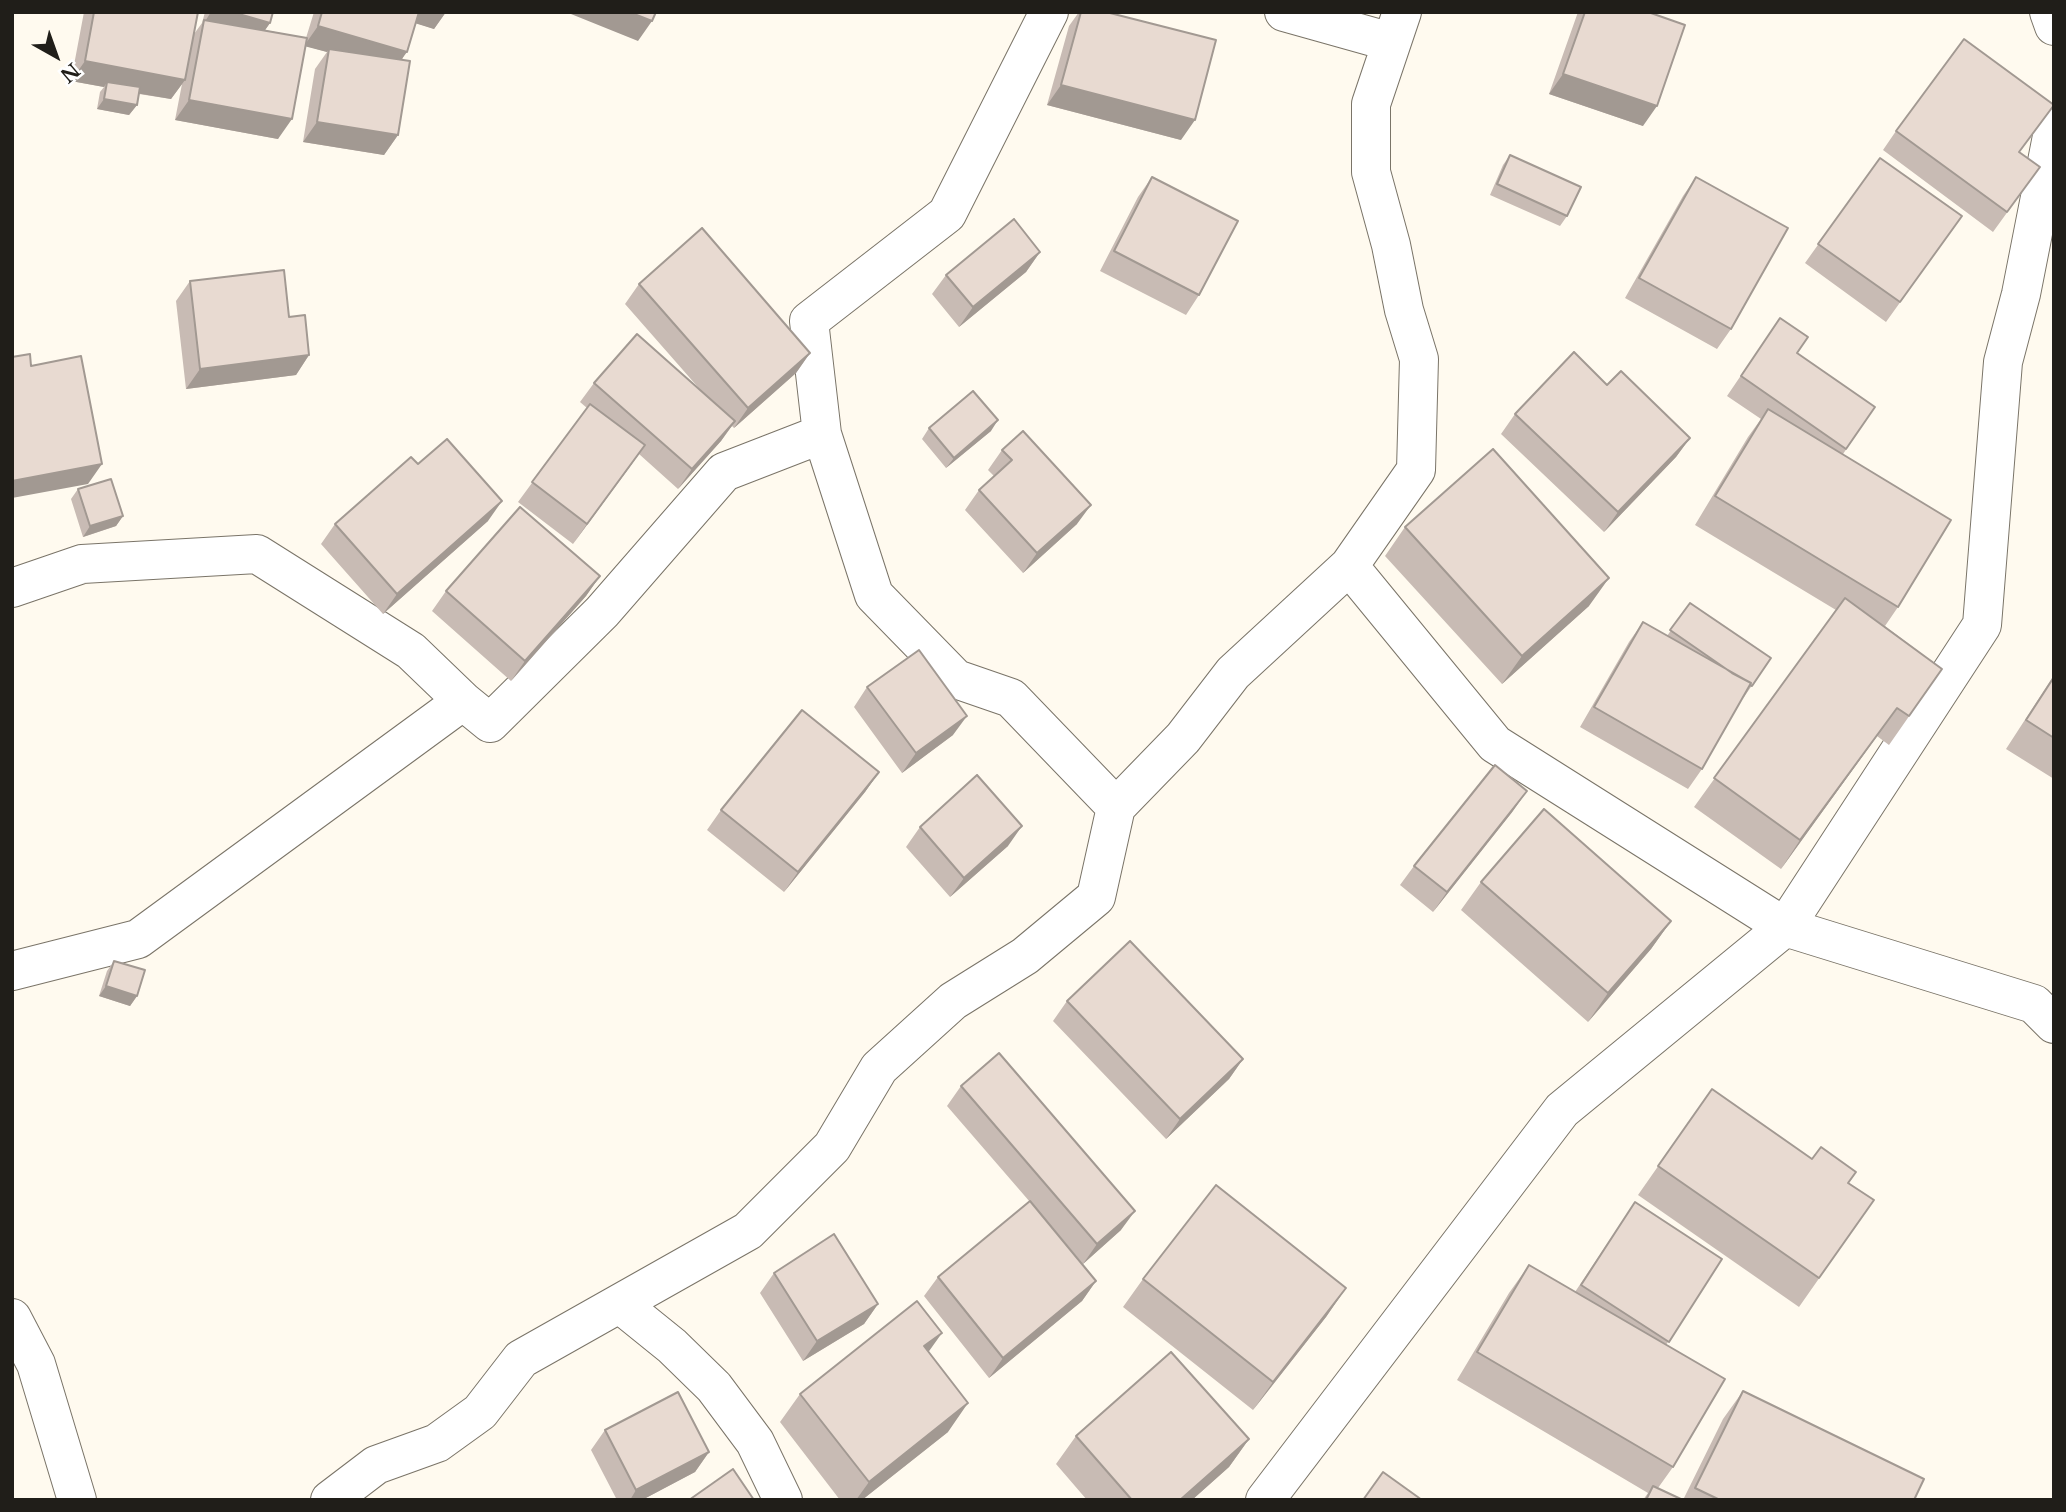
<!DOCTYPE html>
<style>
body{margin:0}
#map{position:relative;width:2066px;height:1512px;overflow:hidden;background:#fffaef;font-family:"Libre Baskerville",serif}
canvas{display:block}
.frame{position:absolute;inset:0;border:14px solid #201e19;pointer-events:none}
.north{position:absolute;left:21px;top:21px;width:70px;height:70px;-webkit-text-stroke:5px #fff;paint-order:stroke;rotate:140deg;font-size:19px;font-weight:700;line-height:28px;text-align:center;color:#201e19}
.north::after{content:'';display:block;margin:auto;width:24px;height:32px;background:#201e19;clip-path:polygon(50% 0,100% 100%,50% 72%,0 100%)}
</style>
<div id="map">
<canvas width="2066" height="1512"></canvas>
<div class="frame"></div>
<div class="north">N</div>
</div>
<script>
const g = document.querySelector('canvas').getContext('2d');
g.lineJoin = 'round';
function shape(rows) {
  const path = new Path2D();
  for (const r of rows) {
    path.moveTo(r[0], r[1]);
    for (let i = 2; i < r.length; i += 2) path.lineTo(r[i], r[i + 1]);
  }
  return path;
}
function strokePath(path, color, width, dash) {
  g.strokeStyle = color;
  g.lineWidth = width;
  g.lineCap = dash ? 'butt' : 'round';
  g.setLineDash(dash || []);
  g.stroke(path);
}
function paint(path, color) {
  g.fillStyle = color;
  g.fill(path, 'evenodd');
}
const minor = shape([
 [1049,12,947,214,809,321,822,434,874,595,956,679,1011,698,1116,807],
 [1284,12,1391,42],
 [2049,12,2054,26],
 [1349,566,1495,744,1785,927,2034,1004,2054,1024],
 [12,588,82,564,257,554,411,651,463,701,490,723,602,612,724,472,822,434],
 [12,971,138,939,463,701],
 [620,1304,672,1346,714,1387,755,1442,783,1500],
 [12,1318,36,1364,77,1500],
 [330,1500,376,1465,437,1443,480,1412,521,1359,748,1231,832,1147,879,1068,953,1001,1025,956,1096,897,1116,807,1183,738,1233,673,1349,566,1416,470,1419,359,1404,310,1391,245,1371,172,1371,104,1402,12],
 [1265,1500,1562,1110,1785,927,1982,625,2003,362,2021,294,2054,126]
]);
strokePath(minor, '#7a7468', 40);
strokePath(minor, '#fff', 38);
paint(shape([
 [84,12,198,12,194,34,202,23,205,12,273,12,270,23,265,30,306,38,314,12,446,12,434,29,416,23,402,60,398,135,384,155,303,142,315,69,327,52,306,46,278,139,175,120,182,84,171,99,139,94,137,105,129,115,97,109,100,92,104,87,71,81],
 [1079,12,1106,12,1181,140,1047,105,1069,26],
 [1578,12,1648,12,1643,126,1549,94],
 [1896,131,2040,167,1993,232,1883,150],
 [1510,155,1567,216,1560,226,1490,195,1503,165],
 [1880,158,1962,216,1886,322,1805,263],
 [1152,177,1199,295,1186,315,1100,271,1138,197],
 [1696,177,1731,329,1717,349,1625,298,1683,196],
 [1040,252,1026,272,959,327,932,294,946,275],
 [190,281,289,317,309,355,296,375,186,389,176,301],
 [639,284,810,353,796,373,734,428,732,426,721,441,678,489,639,454,573,544,518,502,587,408,580,402,594,383,704,394,625,304],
 [1780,318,1797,353,1875,407,1843,454,1898,607,1885,626,1942,669,1889,745,1877,736,1781,869,1694,807,1836,610,1695,525,1748,437,1761,419,1727,396],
 [1607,385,1690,438,1676,457,1604,532,1501,434,1515,414],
 [929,428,991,431,946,468,922,439],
 [1002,450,1077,524,1023,573,965,510,979,490,994,476,988,470],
 [418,464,488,521,383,614,321,544,335,524],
 [78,489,123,516,116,526,83,537,71,499],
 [1405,527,1589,606,1502,684,1385,556],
 [600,576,586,596,511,681,432,611,446,591],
 [1690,603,1771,658,1744,697,1743,696,1702,769,1688,789,1580,727,1629,642,1643,622,1667,636],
 [2054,675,2054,779,2006,749],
 [867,687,953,735,902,773,854,707],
 [879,772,865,792,784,892,707,830,721,810],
 [1513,811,1433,912,1400,885,1414,866],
 [920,827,1008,846,950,897,906,847],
 [1481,882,1671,921,1651,949,1588,1022,1461,910],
 [114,961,137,996,130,1006,99,996,107,971],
 [1067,1001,1243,1059,1229,1079,1166,1139,1053,1021],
 [961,1086,1121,1230,1083,1264,1047,1221,1096,1281,1082,1301,989,1378,924,1296,938,1277,1030,1202,947,1106],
 [1712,1089,1812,1159,1856,1172,1849,1183,1874,1200,1799,1307,1638,1195],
 [1635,1202,1722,1259,1666,1345,1673,1467,1658,1488,1683,1500,1643,1500,1648,1493,1457,1380,1509,1293,1529,1265,1575,1292],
 [774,1273,878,1304,864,1324,803,1361,760,1293],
 [1143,1279,1346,1288,1326,1317,1253,1410,1123,1307],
 [928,1352,948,1432,862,1500,840,1500,780,1422,800,1394],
 [1743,1391,1914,1500,1683,1500,1723,1419],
 [605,1430,709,1452,695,1472,642,1500,617,1500,591,1450],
 [1076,1436,1249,1439,1229,1467,1192,1500,1087,1500,1056,1464]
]), '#c8bbb4');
paint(shape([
 [211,12,232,12,270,23,256,43,204,23],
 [415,12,446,12,434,29,408,21],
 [566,12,629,12,652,21,638,41],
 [318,26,407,52,393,71,329,49,327,52,304,46],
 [85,61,185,80,171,99,106,88,107,82,104,87,71,81],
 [1563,74,1657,106,1643,126,1549,94],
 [1061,85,1195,120,1181,140,1047,105],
 [104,99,137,105,129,115,97,109],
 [189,100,292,119,278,139,175,120],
 [317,122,398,135,384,155,303,142],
 [1040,252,1026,272,959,327,973,307],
 [810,353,796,373,734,428,748,408],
 [309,355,296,375,186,389,200,369],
 [998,420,991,431,946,468,954,458],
 [735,421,721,441,678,489,692,469],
 [1690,438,1676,457,1604,532,1618,512],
 [645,445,631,465,573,544,587,524],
 [102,464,88,484,12,498,12,481],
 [502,501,488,521,383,614,397,594],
 [1091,505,1077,524,1023,573,1037,553],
 [123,516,116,526,83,537,90,526],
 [600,576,586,596,511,681,525,661],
 [1609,578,1589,606,1502,684,1522,656],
 [1897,708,1877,736,1781,869,1800,840],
 [967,716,953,735,902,773,916,753],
 [879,772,865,792,784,892,798,872],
 [1527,791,1513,811,1433,912,1447,892],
 [1022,826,1008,846,950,897,964,878],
 [1671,921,1651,949,1588,1022,1608,993],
 [106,986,137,996,130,1006,99,996],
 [1243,1059,1229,1079,1166,1139,1180,1119],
 [1135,1211,1121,1230,1083,1264,1097,1244],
 [1096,1281,1082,1301,989,1378,1003,1358],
 [1346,1288,1326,1317,1253,1410,1273,1382],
 [878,1304,864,1324,803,1361,817,1341],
 [942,1333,922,1361,924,1346],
 [968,1403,948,1432,862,1500,856,1500,869,1482],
 [1249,1439,1229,1467,1192,1500,1180,1500],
 [709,1452,695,1472,642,1500,630,1500,636,1490]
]), '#a29992');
const building = shape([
 [94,12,198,12,185,80,85,61,94,12],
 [232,12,273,12,270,23,232,12],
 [322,12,419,12,407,52,318,26,322,12],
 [629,12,656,12,652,21,629,12],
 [1081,12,1106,12,1216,40,1195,120,1061,85,1081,12],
 [1585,12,1648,12,1685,25,1657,106,1563,74,1585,12],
 [204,20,307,38,292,119,189,100,204,20],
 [1964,39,2054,105,2019,152,2040,167,2007,212,1896,131,1964,39],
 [329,49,410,61,398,135,317,122,329,49],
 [107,82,140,87,137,105,104,99,107,82],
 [1510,155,1581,187,1567,216,1497,184,1510,155],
 [1880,158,1962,216,1900,302,1818,244,1880,158],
 [1152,177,1238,221,1199,295,1114,251,1152,177],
 [1696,177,1788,228,1731,329,1639,278,1696,177],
 [1014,219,1040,252,973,307,946,275,1014,219],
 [702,228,810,353,748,408,639,284,702,228],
 [284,270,289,317,305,315,309,355,200,369,190,281,284,270],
 [1780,318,1808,337,1797,353,1875,407,1846,449,1741,376,1780,318],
 [637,334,735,421,692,469,594,383,637,334],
 [1574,352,1607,385,1621,371,1690,438,1618,512,1515,414,1574,352],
 [30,354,31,366,81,356,102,464,12,481,12,357,30,354],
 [973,391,998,420,954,458,929,428,973,391],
 [590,404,645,445,587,524,532,482,590,404],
 [1768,409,1951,520,1898,607,1715,496,1768,409],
 [1023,431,1091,505,1037,553,979,490,1012,460,1002,450,1023,431],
 [447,439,502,501,397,594,335,524,411,457,418,464,447,439],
 [1493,449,1609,578,1522,656,1405,527,1493,449],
 [111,479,123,516,90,526,78,489,111,479],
 [520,507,600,576,525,661,446,591,520,507],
 [1845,598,1942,669,1909,716,1897,708,1800,840,1714,778,1845,598],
 [1690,603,1771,658,1752,686,1750,685,1751,683,1732,673,1670,630,1690,603],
 [1643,622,1751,683,1702,769,1594,707,1643,622],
 [919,650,967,716,916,753,867,687,919,650],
 [2054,677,2054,738,2026,720,2054,677],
 [802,710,879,772,798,872,721,810,802,710],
 [1495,765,1527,791,1447,892,1414,866,1495,765],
 [977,775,1022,826,964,878,920,827,977,775],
 [1544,809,1671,921,1608,993,1481,882,1544,809],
 [1130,941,1243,1059,1180,1119,1067,1001,1130,941],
 [114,961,145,970,137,996,106,986,114,961],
 [999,1053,1135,1211,1097,1244,961,1086,999,1053],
 [1712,1089,1812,1159,1821,1147,1856,1172,1848,1183,1874,1200,1819,1278,1658,1166,1712,1089],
 [1216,1185,1346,1288,1273,1382,1143,1279,1216,1185],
 [1030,1201,1096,1281,1003,1358,938,1277,1030,1201],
 [1635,1202,1722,1259,1669,1342,1581,1285,1635,1202],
 [834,1234,878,1304,817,1341,774,1273,834,1234],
 [1529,1265,1725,1379,1673,1467,1477,1352,1529,1265],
 [917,1301,942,1333,924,1346,968,1403,869,1482,800,1394,917,1301],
 [1171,1352,1249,1439,1180,1500,1132,1500,1076,1436,1171,1352],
 [1743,1391,1924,1479,1914,1500,1720,1500,1695,1488,1743,1391],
 [678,1392,709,1452,636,1490,605,1430,678,1392],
 [733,1469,754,1500,689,1500,733,1469],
 [1383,1472,1422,1500,1363,1500,1383,1472],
 [1653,1486,1683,1500,1646,1500,1653,1486]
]);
paint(building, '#e8dad1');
strokePath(building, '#a29992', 2);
</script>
